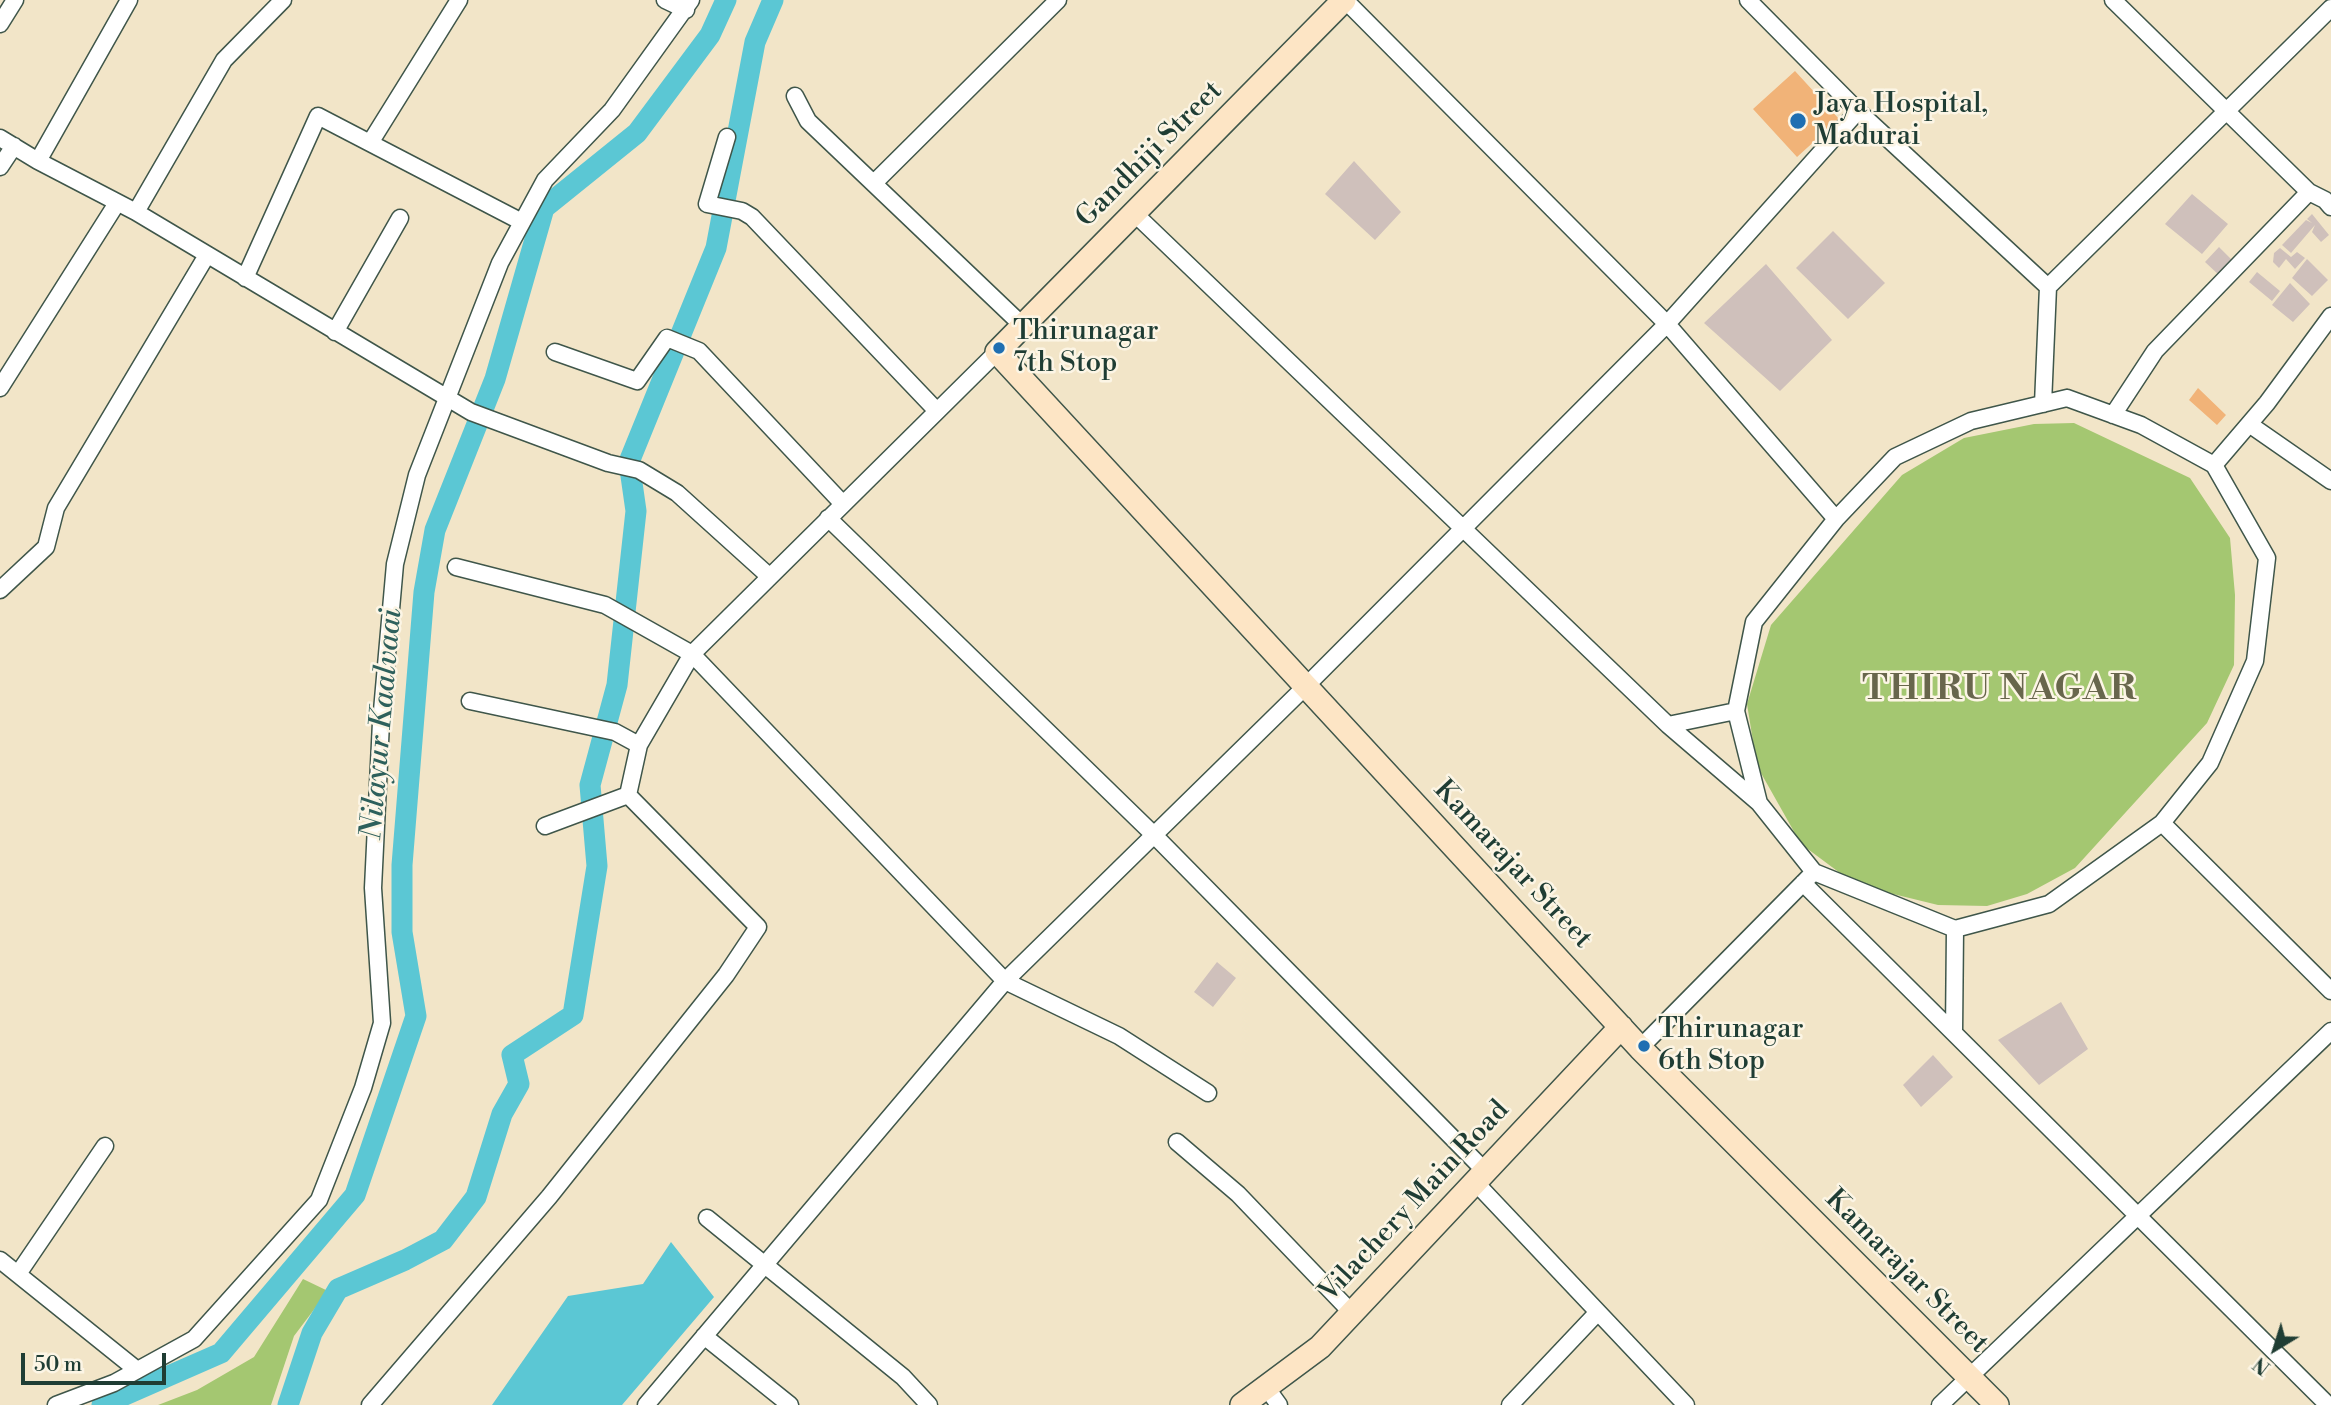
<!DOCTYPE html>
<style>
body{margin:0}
#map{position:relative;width:2331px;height:1405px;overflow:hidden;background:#f2e5c8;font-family:"Libre Bodoni",serif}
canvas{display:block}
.north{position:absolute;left:2240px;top:1314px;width:70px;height:70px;-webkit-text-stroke:5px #fcf5e5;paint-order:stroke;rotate:218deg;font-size:19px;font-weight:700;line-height:28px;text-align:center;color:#1f3d34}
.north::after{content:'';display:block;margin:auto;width:24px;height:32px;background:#1f3d34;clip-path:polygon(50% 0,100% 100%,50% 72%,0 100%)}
.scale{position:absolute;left:21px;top:1353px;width:145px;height:32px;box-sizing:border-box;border:4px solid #1f3d34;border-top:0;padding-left:9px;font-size:21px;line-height:24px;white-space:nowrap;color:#1f3d34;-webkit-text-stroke:5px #fcf5e5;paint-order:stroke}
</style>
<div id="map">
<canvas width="2331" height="1405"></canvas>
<div class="north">N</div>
<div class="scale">50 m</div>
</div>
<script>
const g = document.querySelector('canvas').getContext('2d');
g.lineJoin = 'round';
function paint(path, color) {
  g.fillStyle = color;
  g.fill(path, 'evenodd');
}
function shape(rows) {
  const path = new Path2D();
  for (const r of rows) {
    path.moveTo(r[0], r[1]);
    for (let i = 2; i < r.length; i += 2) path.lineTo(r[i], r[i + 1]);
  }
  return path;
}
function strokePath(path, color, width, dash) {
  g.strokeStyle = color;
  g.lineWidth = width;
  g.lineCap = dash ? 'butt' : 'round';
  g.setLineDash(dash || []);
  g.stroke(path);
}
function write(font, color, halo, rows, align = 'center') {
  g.font = font + ' "Libre Bodoni",serif';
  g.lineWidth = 5;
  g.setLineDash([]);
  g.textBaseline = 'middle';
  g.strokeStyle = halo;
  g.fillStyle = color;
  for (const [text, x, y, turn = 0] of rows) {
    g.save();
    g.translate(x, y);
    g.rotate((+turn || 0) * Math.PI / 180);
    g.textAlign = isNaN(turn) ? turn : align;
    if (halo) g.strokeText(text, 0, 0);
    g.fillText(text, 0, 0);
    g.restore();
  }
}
paint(shape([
 [1354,161,1401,212,1375,240,1325,194],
 [2192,194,2228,224,2202,254,2165,224],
 [2312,214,2329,235,2321,242,2312,232,2315,225,2291,253,2282,245,2306,220,2312,223,2307,219],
 [1833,231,1885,283,1848,319,1796,268],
 [2219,247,2234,262,2220,276,2205,262],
 [2280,248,2291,257,2297,252,2305,258,2295,269,2286,259,2279,268,2273,262,2274,253],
 [2307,259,2328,280,2312,296,2292,278],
 [1766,264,1832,340,1780,391,1704,323],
 [2257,272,2280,291,2272,301,2249,282],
 [2290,283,2310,304,2293,322,2272,305],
 [1217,962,1236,978,1213,1007,1194,992],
 [2061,1002,2088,1049,2039,1085,1998,1040],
 [1933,1055,1953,1077,1921,1107,1903,1085]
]), '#cfc0bb');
paint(shape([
 [2074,423,2190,478,2230,538,2235,595,2234,665,2207,723,2075,868,2027,894,1987,906,1938,905,1885,892,1840,873,1801,844,1757,766,1747,704,1771,625,1902,475,1964,438,2034,424],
 [303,1279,328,1291,294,1336,271,1405,158,1405,197,1390,254,1357]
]), '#a4c771');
paint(shape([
 [671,1242,714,1297,622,1405,492,1405,568,1296,643,1284]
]), '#5bc7d4');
strokePath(shape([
 [102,1405,221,1353,355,1195,416,1016,402,932,402,865,424,592,435,530,495,379,544,208,637,133,710,35,726,0],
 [288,1405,312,1333,338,1289,405,1260,443,1240,476,1197,502,1114,519,1084,512,1055,573,1015,597,866,590,785,617,685,636,511,629,462,716,248,755,42,773,0]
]), '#5bc7d4', 21);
paint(shape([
 [1795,71,1839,119,1797,157,1753,109],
 [2198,388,2226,415,2217,425,2189,400]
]), '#f1b378');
const minor = shape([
 [129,0,38,161,136,212],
 [283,0,224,60,136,212,471,412,608,463,639,470,677,493,770,577],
 [665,0,686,10],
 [1345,0,1667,324,1836,519],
 [2113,0,2309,192,2325,200,2331,207],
 [0,24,15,0],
 [795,96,808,121,1023,326],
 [1858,111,2048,287,2331,8],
 [727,137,707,204,742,211,752,217,936,410],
 [0,138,38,161],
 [370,143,459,0],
 [0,167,14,146],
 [874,183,1058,0],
 [1134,213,1668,725,1736,711],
 [245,278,318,116,522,222],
 [335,332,400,218],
 [555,352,637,381,667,338,699,351,843,504],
 [0,388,117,203],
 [2067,398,2141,425,2214,465,2267,558,2255,661,2210,763,2162,823,2049,904,1955,929,1814,872,1759,803,1736,711,1754,622,1836,519,1895,457,1971,421,2067,398],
 [2043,404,2048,287],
 [2113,415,2155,351,2309,192],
 [2249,424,2331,481],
 [2214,465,2267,403,2331,316],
 [828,518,1154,835,1485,1171],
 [0,590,46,547,56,508,207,255],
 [470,701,615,732,639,745],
 [1668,725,1759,803],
 [2162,823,2331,991],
 [545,826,628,795],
 [1803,883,2328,1405],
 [1954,1033,1955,929],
 [1640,1048,1810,876],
 [1208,1093,1119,1036,1005,981,1306,686,1667,324,1858,111,1748,0],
 [1177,1142,1238,1194,1352,1313],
 [1475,1182,1686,1405],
 [707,1218,903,1377,929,1405],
 [0,1260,137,1370],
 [18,1274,105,1146],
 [704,1336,790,1405],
 [1266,1387,1279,1405],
 [56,1405,114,1383,194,1339,319,1200,363,1088,382,1023,373,888,381,722,395,564,417,475,500,263,545,180,612,110,691,0],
 [370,1405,549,1197,726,975,758,927,628,795,639,745,692,654,605,605,456,567],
 [646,1405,1005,981,692,654,997,352],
 [1510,1405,1598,1312],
 [1940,1405,2331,1031]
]);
const secondary = shape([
 [1344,0,997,352,1640,1048,1997,1405],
 [1242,1405,1320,1347,1621,1027]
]);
strokePath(minor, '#3f564a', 19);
strokePath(secondary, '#3f564a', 26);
strokePath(minor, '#fff', 16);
strokePath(secondary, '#fde5c5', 23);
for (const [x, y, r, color] of [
 [1798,121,9,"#1f6fb2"],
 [999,348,7,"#1f6fb2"],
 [1644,1046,7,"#1f6fb2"]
]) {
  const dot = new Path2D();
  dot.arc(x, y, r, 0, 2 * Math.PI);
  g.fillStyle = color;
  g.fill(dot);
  strokePath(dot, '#fcf5e5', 2.5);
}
write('28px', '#1f3d34', '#fcf5e5', [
 ["Jaya Hospital,",1814,105],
 ["Madurai",1814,137],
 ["Thirunagar",1013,332],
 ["7th Stop",1013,364],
 ["Thirunagar",1658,1030],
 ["6th Stop",1658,1062]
], 'left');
write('28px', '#1f3d34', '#fcf5e5', [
 ["Gandhiji Street",1150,155,-45],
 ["Kamarajar Street",1512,865,47],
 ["Vilachery Main Road",1415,1202,-47],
 ["Kamarajar Street",1906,1272,45]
]);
write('italic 30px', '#2e605c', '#fcf5e5', [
 ["Nilayur Kaalvaai",383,724,-85]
]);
g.letterSpacing = '2px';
write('bold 35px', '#68664c', '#fcf5e5', [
 ["THIRU NAGAR",2000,691]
]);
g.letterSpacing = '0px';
</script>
